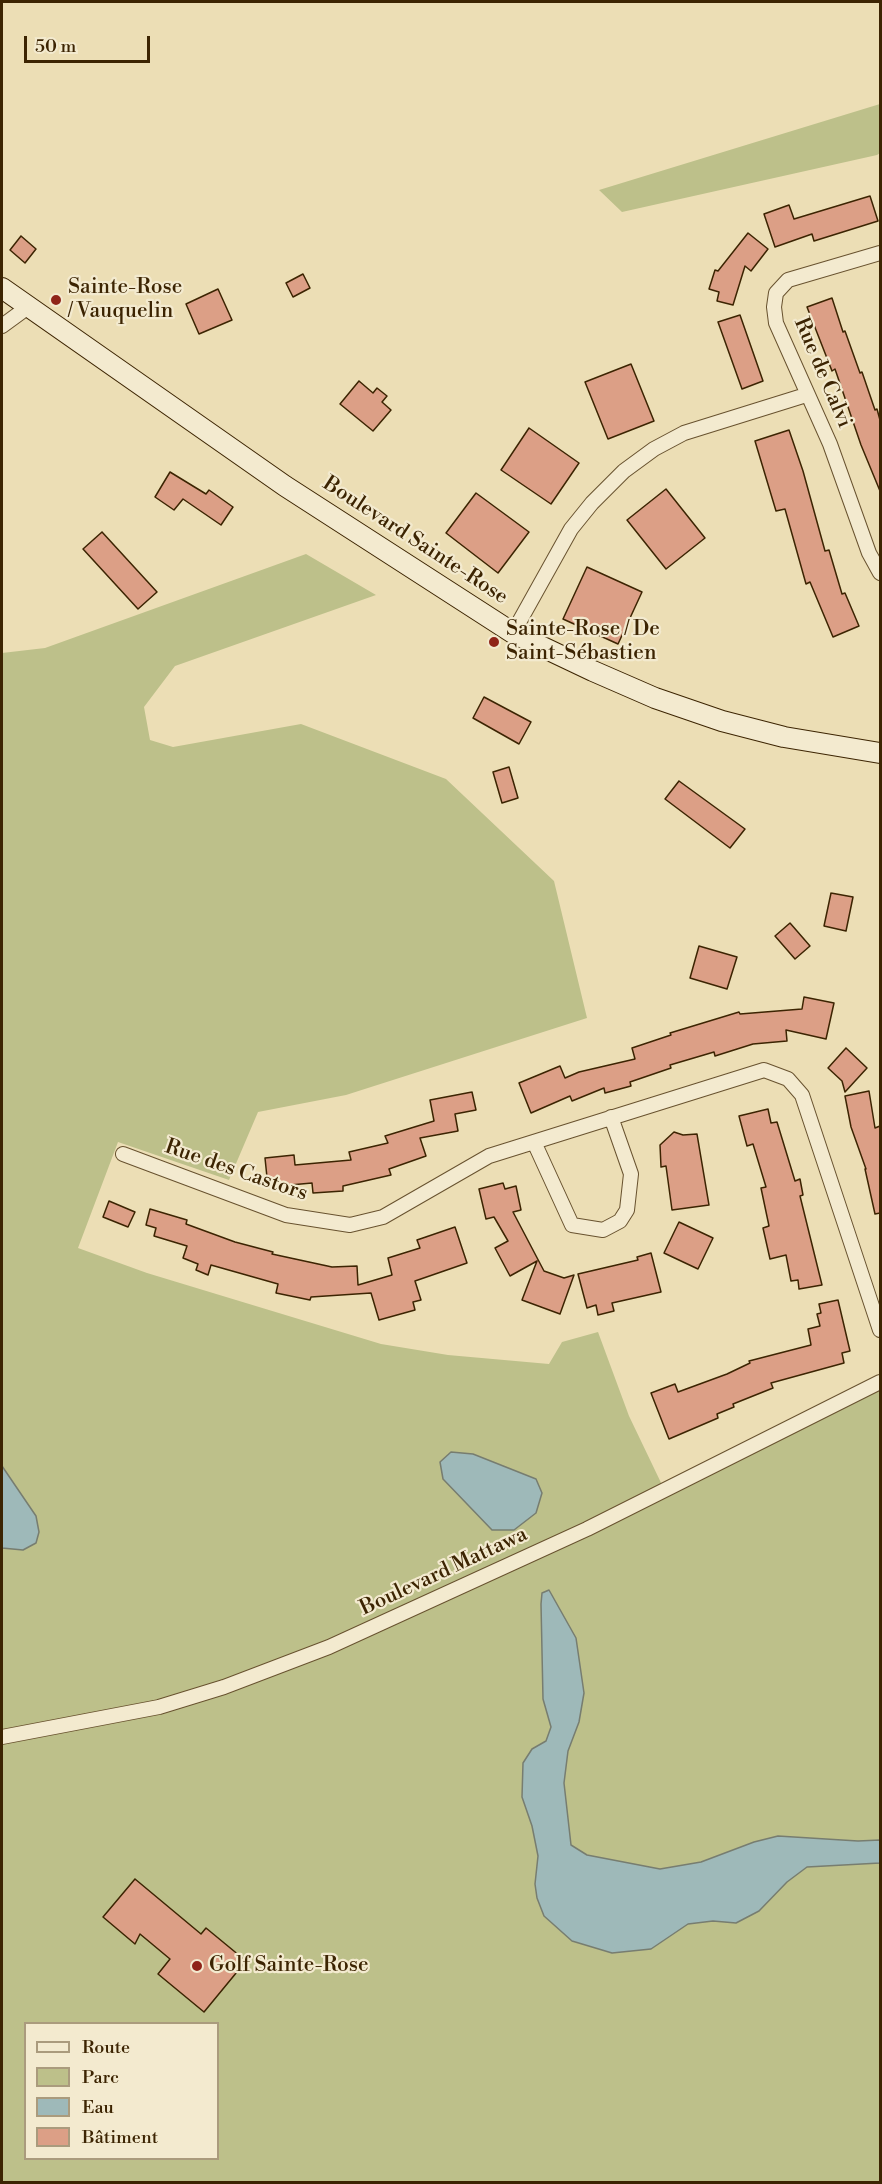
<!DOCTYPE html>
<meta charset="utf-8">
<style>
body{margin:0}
#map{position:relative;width:882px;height:2184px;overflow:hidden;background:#ecdeb5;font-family:"Libre Bodoni",serif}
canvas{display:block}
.frame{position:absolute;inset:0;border:3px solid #3c2402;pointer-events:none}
.legend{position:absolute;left:24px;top:2022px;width:195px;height:138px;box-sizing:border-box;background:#f3eacf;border:2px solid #aa9b7d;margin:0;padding:8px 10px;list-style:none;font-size:18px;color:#3c2402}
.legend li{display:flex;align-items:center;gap:12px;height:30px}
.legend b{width:30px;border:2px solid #aa9b7d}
.scale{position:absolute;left:24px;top:36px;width:126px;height:27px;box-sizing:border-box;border:3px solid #3c2402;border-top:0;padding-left:8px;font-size:18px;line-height:21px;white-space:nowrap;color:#3c2402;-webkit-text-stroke:4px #f3eacf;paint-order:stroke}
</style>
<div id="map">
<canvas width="882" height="2184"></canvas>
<div class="frame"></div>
<ul class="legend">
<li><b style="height:8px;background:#f3eacf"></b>Route</li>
<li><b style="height:16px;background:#bdc08a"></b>Parc</li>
<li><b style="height:16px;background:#9eb9b9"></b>Eau</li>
<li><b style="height:16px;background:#dc9f86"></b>Bâtiment</li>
</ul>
<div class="scale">50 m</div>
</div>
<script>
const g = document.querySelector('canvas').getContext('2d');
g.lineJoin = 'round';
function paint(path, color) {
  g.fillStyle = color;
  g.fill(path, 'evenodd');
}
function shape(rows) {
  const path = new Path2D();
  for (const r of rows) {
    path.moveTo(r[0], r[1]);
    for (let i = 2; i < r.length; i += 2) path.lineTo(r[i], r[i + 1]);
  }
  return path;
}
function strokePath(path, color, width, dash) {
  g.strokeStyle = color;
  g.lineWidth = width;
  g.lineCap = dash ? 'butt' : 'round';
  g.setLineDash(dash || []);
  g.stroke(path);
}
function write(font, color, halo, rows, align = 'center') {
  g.font = font + ' "Libre Bodoni",serif';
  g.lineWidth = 4.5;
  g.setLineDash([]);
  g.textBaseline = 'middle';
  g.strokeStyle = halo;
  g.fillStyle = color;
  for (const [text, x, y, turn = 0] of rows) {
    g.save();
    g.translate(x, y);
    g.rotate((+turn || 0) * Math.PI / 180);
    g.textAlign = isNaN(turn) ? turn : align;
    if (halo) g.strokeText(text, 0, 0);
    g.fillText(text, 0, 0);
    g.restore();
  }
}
paint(shape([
 [880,104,880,153,877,155,622,212,599,190],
 [306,554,376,595,175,666,144,707,150,740,173,747,301,724,446,779,554,881,587,1018,346,1095,258,1112,229,1180,118,1142,78,1248,147,1273,381,1344,448,1355,549,1364,562,1342,598,1332,629,1416,664,1489,880,1382,880,2182,2,2182,2,653,45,648],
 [26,2024,218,2024,218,2158,26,2158]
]), '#bdc08a');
const water = shape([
 [451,1452,473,1454,536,1479,542,1493,536,1513,514,1530,492,1530,443,1479,440,1462,451,1452],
 [2,1466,36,1516,39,1532,36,1543,23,1550,2,1548,2,1466],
 [549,1590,576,1638,584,1693,579,1722,568,1751,564,1783,571,1845,587,1855,660,1869,701,1862,754,1842,778,1836,858,1841,880,1840,880,1863,807,1867,787,1882,759,1911,736,1923,713,1921,688,1924,651,1949,612,1953,572,1941,544,1916,537,1898,535,1884,538,1856,532,1826,522,1797,523,1763,532,1749,546,1741,551,1727,543,1699,541,1604,542,1593,549,1590]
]);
paint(water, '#9eb9b9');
strokePath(water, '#777d70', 1.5);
const building = shape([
 [870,196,878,221,814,241,812,234,775,247,764,214,789,205,794,219,870,196],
 [748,233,768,249,751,271,745,266,733,305,717,301,719,292,709,289,715,270,718,271,748,233],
 [21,236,36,249,25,263,10,250,21,236],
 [303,274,310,288,293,297,286,283,303,274],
 [218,289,232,320,199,334,186,304,218,289],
 [832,298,843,332,845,331,860,373,862,372,875,410,877,409,880,420,880,491,861,445,835,369,832,371,807,307,832,298],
 [740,315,763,381,742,389,718,322,740,315],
 [631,364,654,421,608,439,585,382,631,364],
 [359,381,373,393,377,388,387,396,382,402,391,410,373,431,340,404,359,381],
 [529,428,579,463,551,504,501,470,529,428],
 [789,430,803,471,825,551,829,550,842,594,845,593,859,626,833,637,810,582,806,584,785,509,776,511,755,441,789,430],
 [170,472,206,494,209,490,233,507,221,525,183,499,174,510,155,497,170,472],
 [666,489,705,538,666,569,627,520,666,489],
 [476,493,529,532,498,573,446,533,476,493],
 [102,532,157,592,138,609,83,549,102,532],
 [587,567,642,592,618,644,563,619,587,567],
 [484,697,531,722,519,744,473,718,484,697],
 [509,767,518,798,502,803,493,772,509,767],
 [679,781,745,829,730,848,665,799,679,781],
 [831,893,853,897,846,931,824,926,831,893],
 [790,923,810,946,795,959,775,936,790,923],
 [699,946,737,957,727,989,690,978,699,946],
 [804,997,834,1003,826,1039,786,1030,787,1041,753,1044,715,1056,714,1052,670,1065,671,1068,630,1082,631,1086,605,1093,604,1088,572,1101,570,1096,531,1113,519,1083,560,1066,565,1078,579,1072,635,1059,632,1048,671,1035,670,1033,739,1012,740,1014,802,1009,804,997],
 [846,1048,867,1068,845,1092,842,1081,828,1068,846,1048],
 [869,1091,875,1128,880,1126,880,1213,875,1214,865,1169,866,1169,851,1127,845,1096,869,1091],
 [472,1092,476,1110,455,1114,458,1131,420,1138,426,1156,389,1169,391,1175,343,1186,343,1191,313,1193,312,1183,268,1187,265,1158,294,1155,295,1165,351,1160,349,1152,388,1143,385,1136,434,1121,430,1100,472,1092],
 [768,1109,771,1123,777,1122,795,1181,800,1179,803,1195,800,1196,822,1285,799,1289,798,1280,791,1281,786,1255,770,1259,763,1228,769,1226,761,1188,766,1187,753,1144,747,1146,739,1116,768,1109],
 [674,1132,683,1135,697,1134,709,1205,672,1210,666,1166,661,1167,660,1145,674,1132],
 [503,1183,505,1189,516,1186,521,1210,513,1212,544,1271,564,1278,574,1275,560,1314,522,1300,537,1261,510,1276,495,1248,508,1241,494,1217,486,1219,479,1189,503,1183],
 [109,1201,135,1212,128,1227,103,1217,109,1201],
 [150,1209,187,1220,186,1224,235,1242,273,1252,272,1254,332,1267,357,1266,358,1285,392,1275,388,1258,420,1248,417,1240,455,1227,467,1263,415,1281,421,1300,413,1302,415,1310,379,1320,371,1293,311,1297,310,1300,276,1293,278,1284,211,1265,208,1275,196,1270,198,1264,183,1258,187,1246,154,1236,156,1228,146,1225,150,1209],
 [679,1222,713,1238,698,1269,664,1253,679,1222],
 [651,1253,661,1292,612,1303,614,1311,598,1315,596,1305,587,1308,578,1274,638,1260,637,1257,651,1253],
 [838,1300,850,1351,842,1353,844,1363,771,1383,773,1388,733,1404,734,1407,717,1414,718,1418,669,1439,651,1393,675,1384,678,1392,727,1374,750,1363,749,1361,811,1345,808,1329,820,1326,817,1314,821,1313,819,1304,838,1300],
 [135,1879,201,1934,206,1928,246,1961,204,2012,158,1974,170,1959,140,1934,135,1944,103,1917,135,1879]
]);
paint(building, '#dc9f86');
strokePath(building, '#3c2402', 1.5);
const street = shape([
 [880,253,788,280,776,293,774,307,776,323,830,444,869,553,880,573],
 [2,326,28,307],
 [513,633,571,529,592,503,624,471,654,449,684,433,806,395],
 [534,1142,572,1225,603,1230,620,1221,627,1210,631,1174,611,1117],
 [123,1154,286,1215,350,1225,383,1217,489,1156,764,1070,788,1079,802,1095,880,1330],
 [2,1737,159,1707,224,1687,329,1647,587,1529,880,1382]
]);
const secondary = shape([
 [2,288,285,486,513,633,593,671,655,698,722,721,784,737,880,753]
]);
strokePath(street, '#68522f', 16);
strokePath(secondary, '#3c2402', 22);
strokePath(street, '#f3eacf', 14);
strokePath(secondary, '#f3eacf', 20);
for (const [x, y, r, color] of [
 [56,300,6,"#8f2418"],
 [494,642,6,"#8f2418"],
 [197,1966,6,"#8f2418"]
]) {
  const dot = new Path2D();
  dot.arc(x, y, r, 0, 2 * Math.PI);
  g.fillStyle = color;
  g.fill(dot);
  strokePath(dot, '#f3eacf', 2);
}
write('21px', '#3c2402', '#f3eacf', [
 ["Sainte-Rose",68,288],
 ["/ Vauquelin",68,312],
 ["Sainte-Rose / De",506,630],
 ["Saint-Sébastien",506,654],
 ["Golf Sainte-Rose",209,1966]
], 'left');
write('21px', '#3c2402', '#f3eacf', [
 ["Rue de Calvi",822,373,67],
 ["Boulevard Sainte-Rose",415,541,33],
 ["Rue des Castors",236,1171,19],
 ["Boulevard Mattawa",444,1572,-25]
]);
</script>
